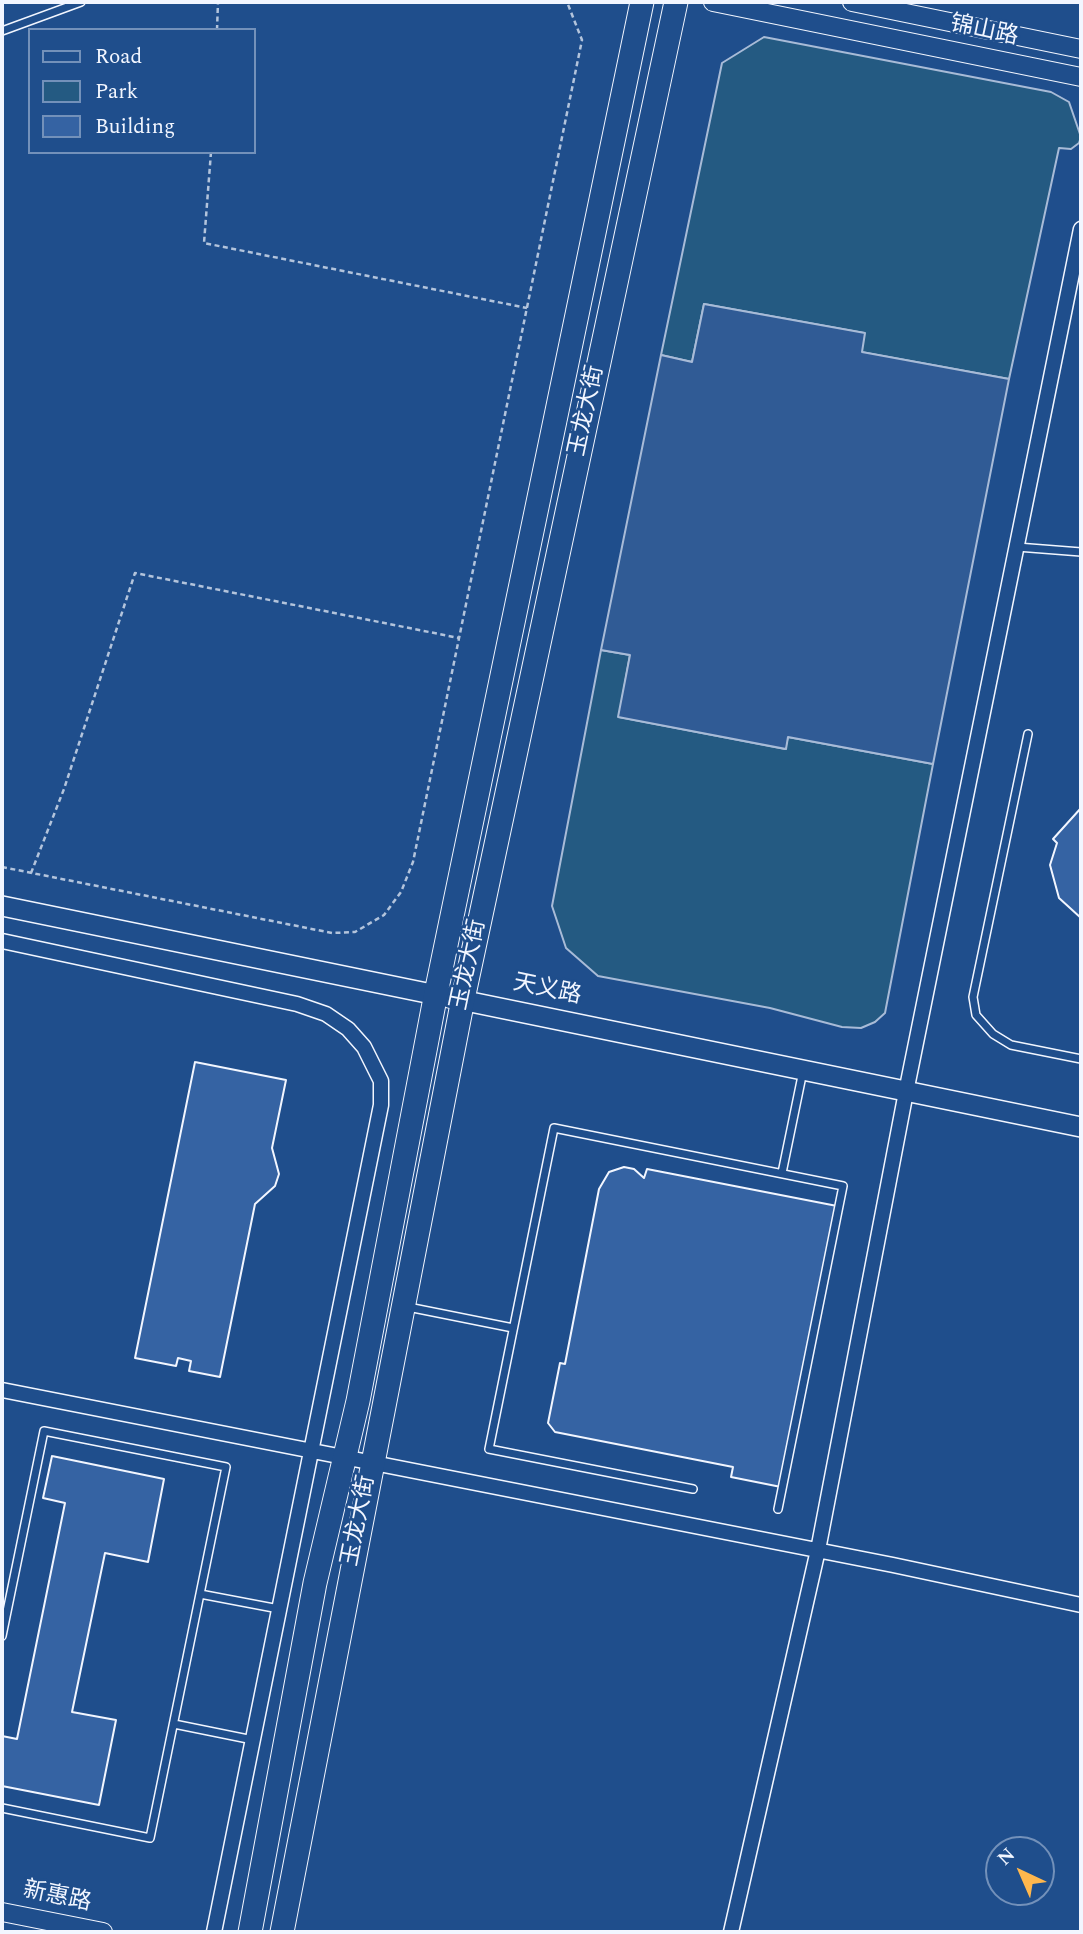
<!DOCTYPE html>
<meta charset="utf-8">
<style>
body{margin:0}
#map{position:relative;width:1083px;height:1934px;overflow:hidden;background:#1f4e8c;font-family:Spectral,serif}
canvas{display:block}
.frame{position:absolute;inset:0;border:4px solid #f2f6ff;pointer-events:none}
.legend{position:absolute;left:28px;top:28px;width:228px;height:126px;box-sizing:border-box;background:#1f4e8c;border:2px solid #7391ba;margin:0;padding:9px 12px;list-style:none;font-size:21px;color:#f2f6ff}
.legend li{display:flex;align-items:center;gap:14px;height:35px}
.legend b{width:35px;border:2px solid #7391ba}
.north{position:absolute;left:985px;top:1836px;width:70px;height:70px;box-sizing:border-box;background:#1f4e8c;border:2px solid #7391ba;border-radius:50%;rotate:316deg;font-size:19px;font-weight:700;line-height:28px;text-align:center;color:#f2f6ff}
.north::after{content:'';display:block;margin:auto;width:24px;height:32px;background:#ffb74d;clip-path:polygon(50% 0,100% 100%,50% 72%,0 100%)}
</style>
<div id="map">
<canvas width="1083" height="1934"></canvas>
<div class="frame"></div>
<ul class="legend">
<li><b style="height:9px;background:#1f4e8c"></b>Road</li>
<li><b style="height:19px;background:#245a82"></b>Park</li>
<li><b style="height:19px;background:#3563a3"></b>Building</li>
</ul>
<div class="north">N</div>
</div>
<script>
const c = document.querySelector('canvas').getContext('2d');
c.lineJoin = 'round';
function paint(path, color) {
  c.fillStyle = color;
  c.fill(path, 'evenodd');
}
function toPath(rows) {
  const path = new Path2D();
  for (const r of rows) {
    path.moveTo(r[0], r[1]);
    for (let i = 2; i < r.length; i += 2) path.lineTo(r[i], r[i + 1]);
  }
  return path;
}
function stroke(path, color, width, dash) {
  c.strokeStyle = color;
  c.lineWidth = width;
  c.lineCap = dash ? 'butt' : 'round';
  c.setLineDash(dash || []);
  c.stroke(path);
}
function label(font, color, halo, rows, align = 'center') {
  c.font = font + ' Spectral,"Noto Sans SC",serif';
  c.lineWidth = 5;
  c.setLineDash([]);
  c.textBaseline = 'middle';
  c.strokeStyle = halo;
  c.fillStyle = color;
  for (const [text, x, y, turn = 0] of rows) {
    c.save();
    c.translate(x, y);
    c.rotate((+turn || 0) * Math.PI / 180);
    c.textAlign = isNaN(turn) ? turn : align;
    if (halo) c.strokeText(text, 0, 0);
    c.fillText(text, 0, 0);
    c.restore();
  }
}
const green = toPath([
 [764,37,1051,92,1069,102,1081,137,1079,143,1071,149,1059,148,1009,379,861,352,864,333,704,304,692,362,661,355,722,63,764,37],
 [601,650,630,655,619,717,785,749,788,737,933,764,885,1013,875,1022,861,1028,842,1027,770,1008,598,976,566,948,552,906,601,650]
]);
const parking = toPath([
 [704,304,865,333,862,352,1009,379,933,764,788,737,786,749,618,717,630,655,601,650,661,355,692,362,704,304]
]);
const building = toPath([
 [1081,808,1081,918,1059,898,1050,865,1057,843,1053,839,1081,808],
 [195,1062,286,1080,272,1148,279,1174,275,1186,255,1204,220,1377,189,1371,191,1361,178,1358,176,1366,135,1358,195,1062],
 [624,1167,634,1169,644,1178,647,1169,837,1206,781,1487,731,1477,733,1467,555,1432,548,1423,560,1363,565,1364,599,1189,609,1172,624,1167],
 [52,1456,164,1479,148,1562,105,1553,72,1712,116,1720,99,1805,2,1786,2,1736,17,1739,65,1503,43,1498,52,1456]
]);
const path = toPath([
 [217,30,218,2],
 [211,152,204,243,527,308],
 [2,867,332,933,355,932,384,915,401,892,413,862,582,40,567,2],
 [31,873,64,789,135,573,459,638]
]);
const service = toPath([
 [2,31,81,2],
 [1017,547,1081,552],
 [1028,734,973,997,976,1015,993,1034,1011,1045,1081,1059],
 [782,1173,803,1071],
 [408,1307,513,1328],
 [693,1489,489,1449,554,1128,843,1186,778,1509],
 [200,1594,279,1609],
 [2,1636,44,1431,226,1467,150,1838,2,1808],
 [174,1724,253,1740]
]);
const minor = toPath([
 [2,941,297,1004,326,1014,348,1029,364,1047,381,1081,381,1105,214,1932],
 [2,1390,893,1565,1081,1605],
 [731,1932,818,1550,906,1092,1081,229]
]);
const tertiary = toPath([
 [713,2,1081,77],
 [852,2,1081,49],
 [2,1912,103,1932]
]);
const secondary = toPath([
 [2,906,1081,1127]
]);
const primary = toPath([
 [250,1932,315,1583,358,1401,436,993,642,2],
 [282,1932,463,999,676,2]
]);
const streetNames = [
 ["锦山路",984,32,12],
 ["玉龙大街",588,411,-78],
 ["玉龙大街",470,965,-78],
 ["天义路",547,991,12],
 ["玉龙大街",360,1521,-79],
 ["新惠路",57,1898,12]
];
paint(green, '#245a82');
stroke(green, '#a8bbd7', 2);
paint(parking, '#305b95');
stroke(parking, '#a8bbd7', 2);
paint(building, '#3563a3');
stroke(building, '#f2f6ff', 2);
stroke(service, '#f2f6ff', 10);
stroke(minor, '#f2f6ff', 17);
stroke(tertiary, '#f2f6ff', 20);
stroke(secondary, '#f2f6ff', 22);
stroke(primary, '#f2f6ff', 25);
stroke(path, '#b3c4dc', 2.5, [5, 3.5]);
stroke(service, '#1f4e8c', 7);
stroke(minor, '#1f4e8c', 14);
stroke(tertiary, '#1f4e8c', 18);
stroke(secondary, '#1f4e8c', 19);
stroke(primary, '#1f4e8c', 23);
label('23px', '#f2f6ff', '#1f4e8c', streetNames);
</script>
